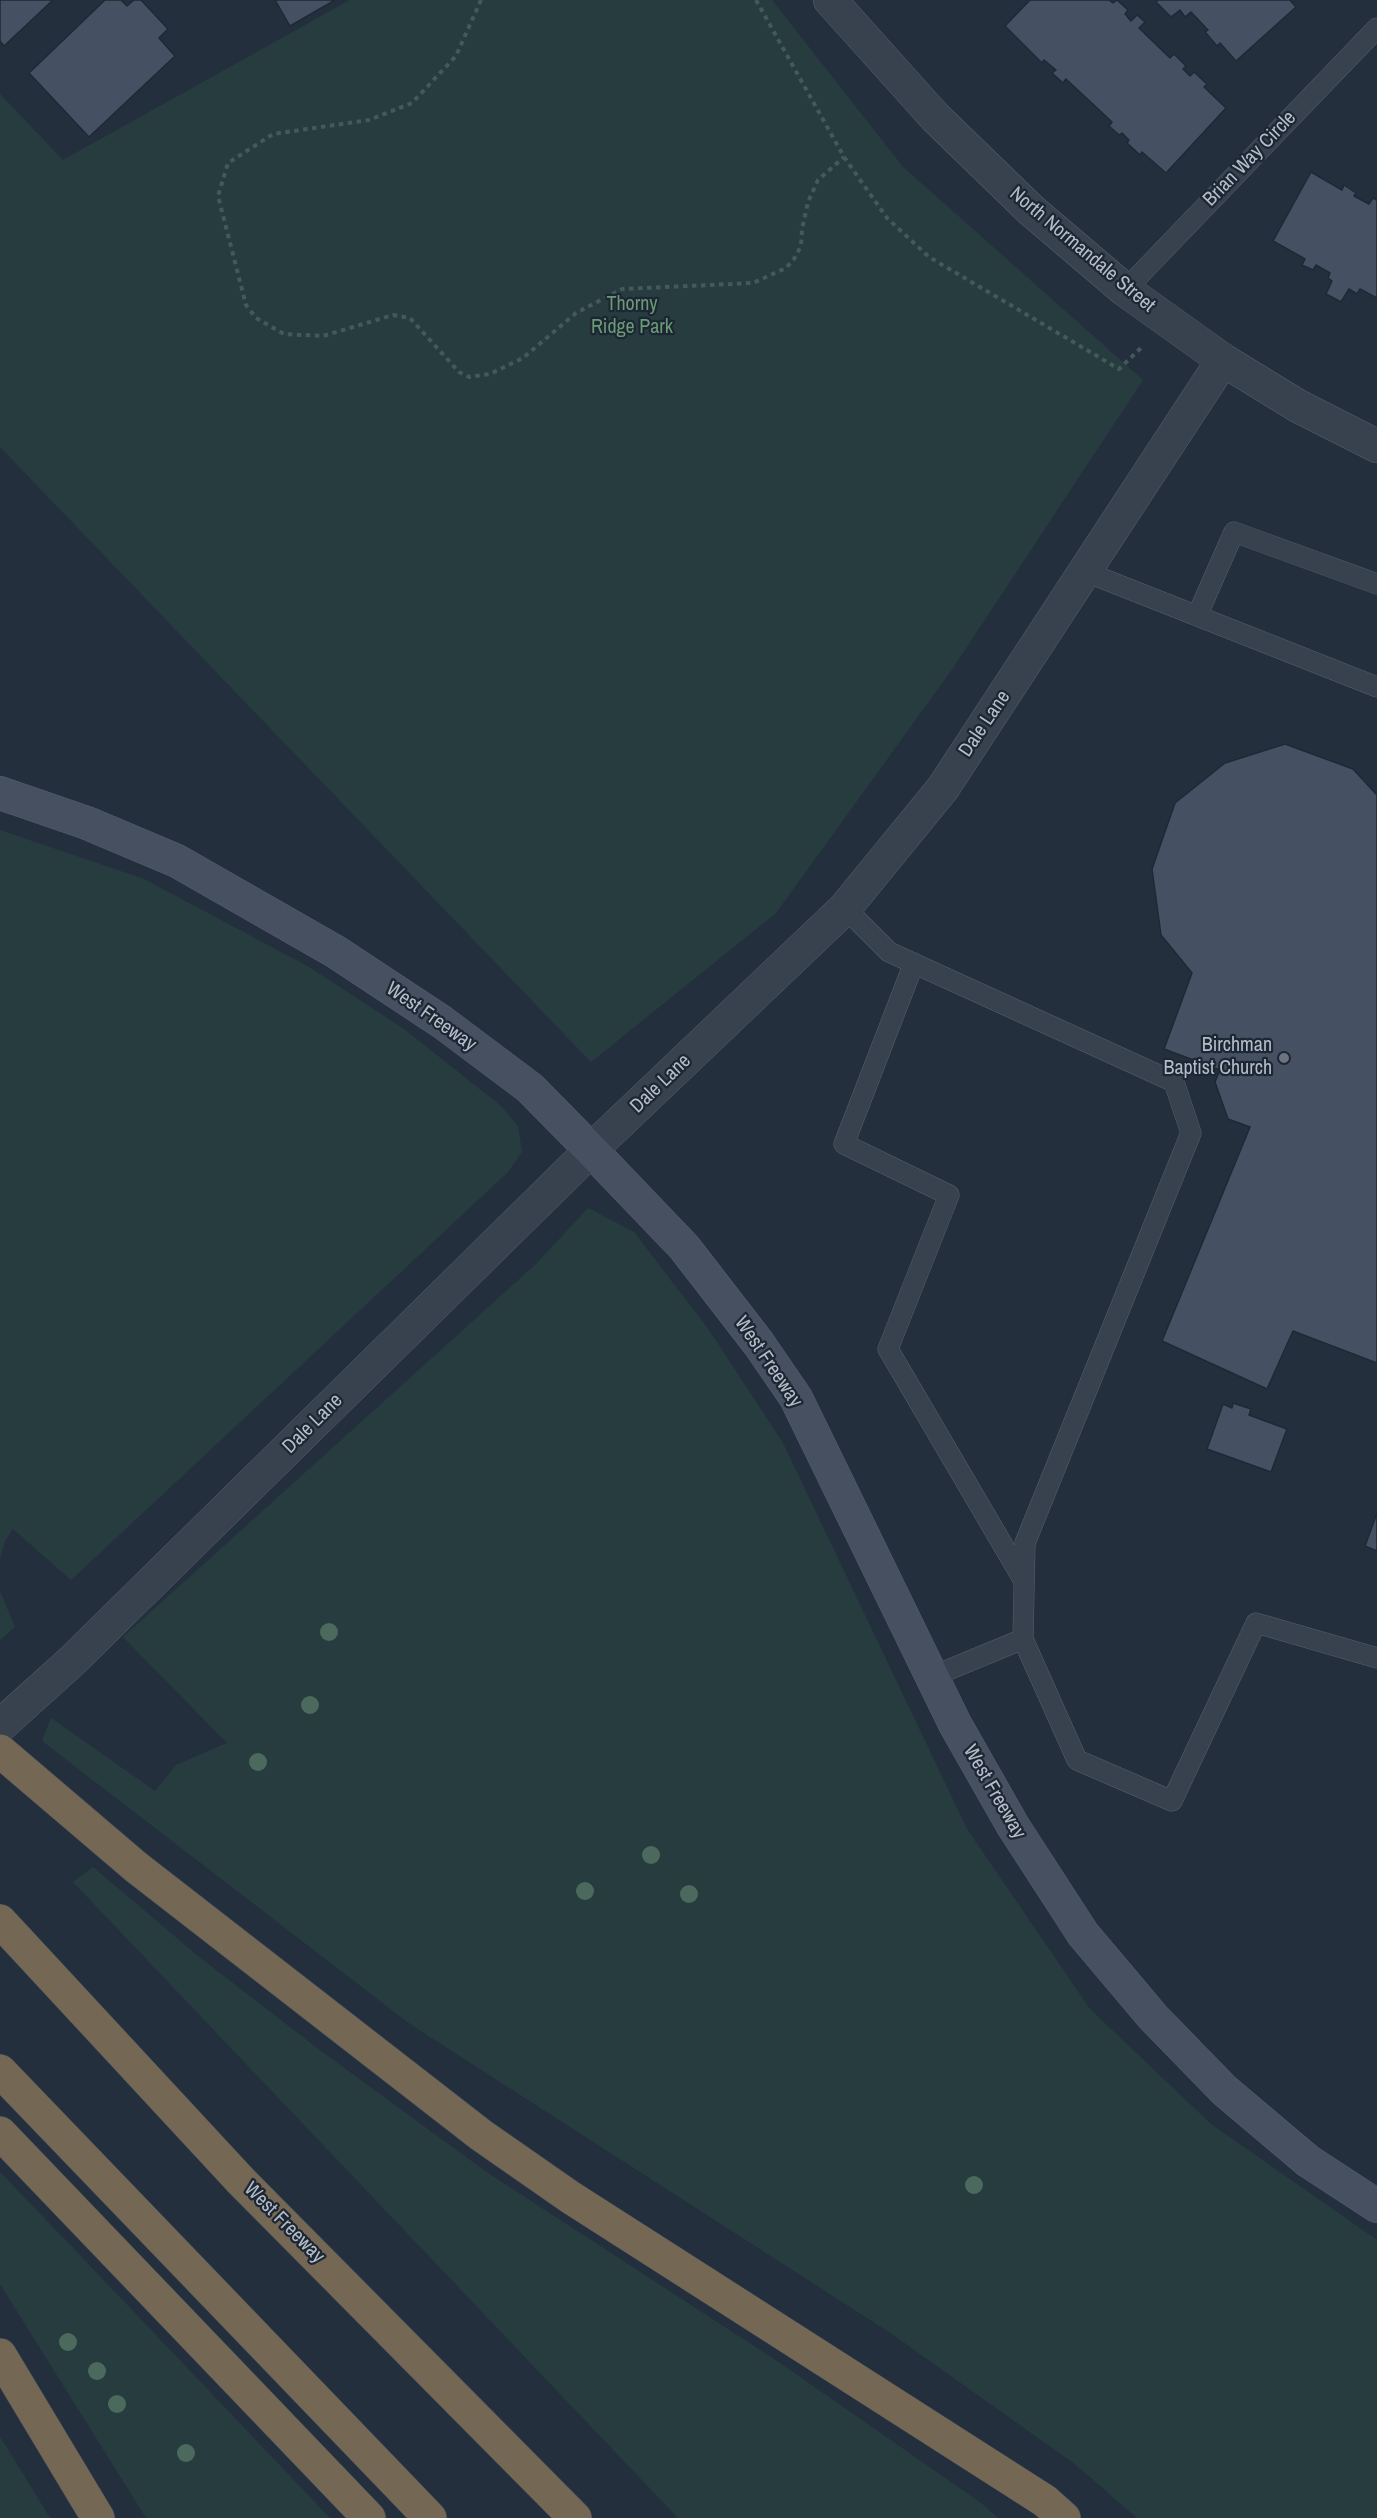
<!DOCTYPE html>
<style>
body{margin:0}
canvas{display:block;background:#242f3e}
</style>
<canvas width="1377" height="2518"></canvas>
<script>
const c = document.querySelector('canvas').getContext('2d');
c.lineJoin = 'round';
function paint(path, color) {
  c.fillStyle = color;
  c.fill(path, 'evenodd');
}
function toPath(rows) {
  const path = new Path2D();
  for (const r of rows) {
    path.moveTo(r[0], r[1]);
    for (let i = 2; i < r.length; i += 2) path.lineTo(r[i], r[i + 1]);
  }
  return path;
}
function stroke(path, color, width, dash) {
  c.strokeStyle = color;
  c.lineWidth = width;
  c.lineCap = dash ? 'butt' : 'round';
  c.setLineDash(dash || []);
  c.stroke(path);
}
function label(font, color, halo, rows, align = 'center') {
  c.font = font + ' "Archivo Narrow",sans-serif';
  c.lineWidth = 4.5;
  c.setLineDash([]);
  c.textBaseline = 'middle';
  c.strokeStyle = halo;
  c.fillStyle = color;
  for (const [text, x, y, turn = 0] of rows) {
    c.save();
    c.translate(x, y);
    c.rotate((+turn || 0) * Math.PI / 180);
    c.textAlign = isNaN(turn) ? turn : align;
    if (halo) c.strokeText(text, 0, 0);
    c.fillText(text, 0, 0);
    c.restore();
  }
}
const green = toPath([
 [350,0,772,0,903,167,1143,380,953,668,776,913,591,1062,0,447,0,94,63,160],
 [0,830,144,879,309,967,404,1029,501,1106,518,1126,522,1152,508,1172,71,1580,13,1529,5,1541,0,1559],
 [588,1208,634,1232,709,1330,783,1443,967,1829,1090,2009,1211,2124,1377,2240,1377,2518,1137,2518,1076,2465,892,2334,410,2024,42,1741,51,1718,155,1791,176,1765,227,1743,123,1637,536,1264],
 [0,1591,15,1627,0,1640],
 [93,1867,198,1956,317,2048,485,2171,780,2363,981,2503,998,2518,678,2518,73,1882],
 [0,2172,95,2271,330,2518,146,2518,0,2284],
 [0,2437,9,2451,50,2518,0,2518]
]);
const building = toPath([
 [0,0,53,0,4,46,0,41,0,0],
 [105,0,121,0,127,6,134,0,141,0,168,29,159,38,175,56,89,137,29,73,105,0],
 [275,0,335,0,290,26,275,0],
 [1030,0,1109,0,1113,3,1117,0,1128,10,1125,14,1131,21,1137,15,1145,22,1139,28,1170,58,1174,54,1186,66,1183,69,1190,76,1194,72,1207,84,1204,87,1226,108,1166,173,1142,152,1140,155,1127,143,1129,140,1122,133,1119,135,1109,126,1112,122,1066,79,1063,83,1052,73,1056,70,1044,60,1042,63,1005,26,1030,0],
 [1158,0,1290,0,1296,7,1236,61,1220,43,1217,46,1205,32,1208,30,1191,12,1185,17,1180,10,1171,17,1156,2,1158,0],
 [1311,172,1342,190,1344,185,1356,193,1354,196,1369,204,1373,198,1377,200,1377,298,1360,289,1357,294,1349,289,1341,302,1326,294,1332,281,1328,278,1330,273,1316,265,1313,270,1302,265,1305,259,1273,241,1311,172],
 [1285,744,1353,769,1377,795,1377,1363,1293,1331,1267,1389,1162,1341,1250,1127,1228,1119,1215,1082,1220,1070,1164,1049,1192,973,1161,935,1152,869,1175,803,1225,763,1285,744],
 [1233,1403,1251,1409,1249,1415,1287,1429,1271,1472,1207,1449,1223,1404,1232,1408,1233,1403],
 [1377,1513,1377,1551,1365,1546,1377,1513]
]);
const path = toPath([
 [481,0,456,56,412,103,369,120,273,134,228,163,218,196,246,305,256,318,284,334,323,336,393,315,410,318,459,372,469,377,490,374,523,358,576,313,622,289,753,283,786,268,794,259,801,246,802,229,808,202,818,180,844,157],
 [756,0,844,157,887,218,929,257,1119,369,1142,347]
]);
const service = toPath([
 [1125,290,1377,28],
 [1086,572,1377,687],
 [1197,616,1234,532,1377,584],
 [845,908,889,952,1174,1082,1191,1133,1025,1543,1023,1639],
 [914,963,844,1144,949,1195,888,1349,1024,1581],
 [931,1677,1023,1639,1077,1760,1172,1801,1256,1623,1377,1658]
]);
const tertiary = toPath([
 [830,0,935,117,1031,210,1125,290,1223,360,1298,406,1377,446],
 [0,1726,72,1661,591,1150,845,908,943,788,1223,360]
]);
const secondary = toPath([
 [0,793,87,823,177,861,336,952,442,1022,530,1088,591,1150,684,1247,759,1344,796,1398,955,1724,1013,1826,1083,1934,1153,2017,1224,2090,1308,2161,1377,2206]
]);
const motorway = toPath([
 [0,1751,136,1867,481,2135,570,2197,1045,2501,1064,2518],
 [0,1921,241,2181,575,2518],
 [0,2071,430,2518],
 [0,2133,369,2518],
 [0,2355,98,2518]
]);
const trees = [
 [329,1632],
 [310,1705],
 [258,1762],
 [651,1855],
 [585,1891],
 [689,1894],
 [974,2185],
 [68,2342],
 [97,2371],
 [117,2404],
 [186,2453]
];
const markers = [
 [1284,1058,6,"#6b7280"]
];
const streetNames = [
 ["Brian Way Circle",1250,159,-46],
 ["North Normandale Street",1082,250,40],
 ["Dale Lane",985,724,-56],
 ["West Freeway",431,1017,35],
 ["Dale Lane",661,1084,-44],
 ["West Freeway",768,1362,56],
 ["Dale Lane",313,1424,-45],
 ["West Freeway",994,1792,60],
 ["West Freeway",284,2223,45]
];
const parkNames = [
 ["Thorny",632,305],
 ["Ridge Park",632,328]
];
const poiNames = [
 ["Birchman",1272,1046],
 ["Baptist Church",1272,1069]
];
paint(green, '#263c3f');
paint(building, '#455162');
stroke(building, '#1f2835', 1.5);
stroke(service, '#565f6c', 21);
stroke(tertiary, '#565f6c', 34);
stroke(secondary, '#565f6c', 34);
stroke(motorway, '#434c59', 34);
stroke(path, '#44595c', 4, [4.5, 4.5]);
stroke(service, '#38414e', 20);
stroke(tertiary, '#38414e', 33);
stroke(secondary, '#465061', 33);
stroke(motorway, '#746855', 33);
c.fillStyle = '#4b6a5d';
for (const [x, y] of trees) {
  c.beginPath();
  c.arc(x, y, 9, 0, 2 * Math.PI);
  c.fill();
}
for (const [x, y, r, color] of markers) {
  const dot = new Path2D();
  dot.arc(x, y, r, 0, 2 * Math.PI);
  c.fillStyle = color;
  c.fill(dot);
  stroke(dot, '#1d2633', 2);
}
label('20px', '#b4bcc9', '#1d2633', streetNames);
label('20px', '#6b9a76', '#1d2633', parkNames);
label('20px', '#b4bcc9', '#1d2633', poiNames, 'right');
</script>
